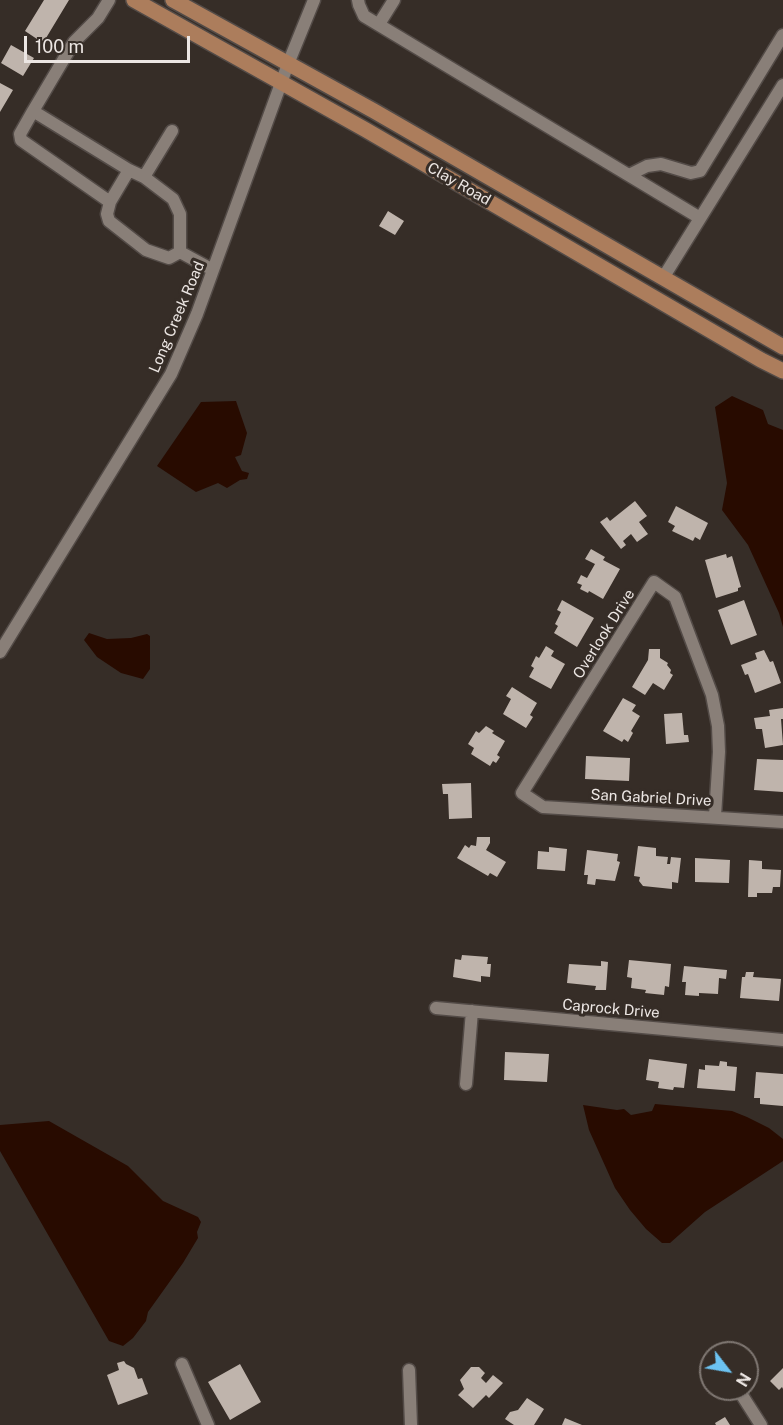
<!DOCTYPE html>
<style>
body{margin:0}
#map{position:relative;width:783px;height:1425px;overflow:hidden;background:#362d27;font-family:"Public Sans",sans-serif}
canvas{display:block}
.north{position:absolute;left:699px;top:1341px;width:60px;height:60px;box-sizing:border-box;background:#362d27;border:2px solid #7f7772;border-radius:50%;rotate:121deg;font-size:16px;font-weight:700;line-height:24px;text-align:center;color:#ece6e3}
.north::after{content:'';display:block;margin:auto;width:21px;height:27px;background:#6cc3f2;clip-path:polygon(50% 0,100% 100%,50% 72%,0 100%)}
.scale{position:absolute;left:24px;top:36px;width:166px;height:27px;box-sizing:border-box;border:3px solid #ece6e3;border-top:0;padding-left:8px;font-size:18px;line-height:21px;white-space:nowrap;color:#ece6e3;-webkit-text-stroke:4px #362d27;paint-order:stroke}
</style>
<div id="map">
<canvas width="783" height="1425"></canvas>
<div class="north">N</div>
<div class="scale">100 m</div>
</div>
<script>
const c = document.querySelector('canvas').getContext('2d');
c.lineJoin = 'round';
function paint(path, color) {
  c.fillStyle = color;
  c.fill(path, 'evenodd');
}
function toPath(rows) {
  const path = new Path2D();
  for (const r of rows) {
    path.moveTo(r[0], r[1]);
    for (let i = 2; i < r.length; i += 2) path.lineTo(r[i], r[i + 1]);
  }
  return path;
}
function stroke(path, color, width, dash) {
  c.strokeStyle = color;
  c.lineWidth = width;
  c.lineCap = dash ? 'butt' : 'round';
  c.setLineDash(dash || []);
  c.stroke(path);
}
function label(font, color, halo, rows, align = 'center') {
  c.font = font + ' "Public Sans",sans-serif';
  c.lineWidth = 6;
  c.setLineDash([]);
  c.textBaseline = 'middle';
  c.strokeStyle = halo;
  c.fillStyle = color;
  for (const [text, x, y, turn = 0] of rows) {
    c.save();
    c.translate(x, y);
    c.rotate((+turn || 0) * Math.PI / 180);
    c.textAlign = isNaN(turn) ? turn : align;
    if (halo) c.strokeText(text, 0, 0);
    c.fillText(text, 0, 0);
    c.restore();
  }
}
const water = toPath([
 [732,396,763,410,768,424,783,430,783,627,779,613,748,545,722,510,727,483,715,407],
 [236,401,247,433,241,455,235,457,242,471,249,473,247,479,240,480,227,488,218,483,196,492,157,466,201,402],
 [89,633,107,639,131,638,147,634,150,636,150,669,143,679,121,673,97,657,84,640],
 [655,1104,732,1111,747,1117,769,1128,783,1139,783,1161,705,1212,670,1243,662,1243,646,1229,630,1210,615,1188,589,1130,583,1105,617,1110,624,1109,631,1115,652,1111],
 [49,1121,128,1166,163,1201,198,1217,201,1222,197,1232,198,1238,183,1263,148,1312,146,1321,133,1338,123,1346,109,1341,0,1151,0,1125]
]);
const building = toPath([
 [44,0,69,0,43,43,25,31],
 [11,45,34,58,23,76,1,63],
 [0,83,13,90,0,112],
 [388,211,404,221,395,235,379,226],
 [635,501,647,516,639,522,648,534,637,542,631,534,623,541,626,545,621,549,600,522,607,517,610,521],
 [676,506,708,523,700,540,695,537,693,541,672,531,675,526,668,522],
 [591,549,605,557,603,560,620,569,603,599,589,591,588,593,580,589,582,585,577,583,581,575,587,578,595,564,585,559],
 [726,554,727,558,732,556,741,587,738,588,738,591,716,598,705,560],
 [562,600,594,618,577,647,554,633,558,626,555,624,561,612,557,610],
 [744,600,757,635,731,645,718,610],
 [546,646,554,651,551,656,565,664,551,689,529,677,534,668,531,666,536,656,539,658],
 [649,649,660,649,660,658,668,663,667,665,671,670,670,673,673,675,664,690,653,683,645,695,632,687,648,660],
 [764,650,770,662,773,661,781,683,755,693,748,674,745,675,741,665,757,659,755,653],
 [512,687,537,703,530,715,533,717,526,728,503,714,511,699,506,696],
 [623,698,636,705,632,711,640,716,631,731,633,733,628,742,624,739,622,742,603,731],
 [783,708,783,719,781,719,783,745,765,748,762,729,756,729,754,718,770,716,769,710],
 [682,713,684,735,688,735,689,742,666,744,664,714],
 [486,726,494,731,492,733,505,741,497,755,500,757,496,763,493,761,490,766,471,754,474,748,468,744,476,731,479,733],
 [586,756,630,758,629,781,585,779],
 [757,759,783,760,783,792,754,790],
 [471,783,472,818,449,819,448,794,443,794,442,784],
 [477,837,490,837,490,843,486,850,506,862,497,877,490,873,488,876,457,858,465,845,469,848,471,845,476,846],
 [638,846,656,848,656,856,668,857,667,864,670,864,671,857,681,858,678,883,672,882,672,889,643,886,639,881,640,877,634,876],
 [549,847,567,849,565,871,537,869,538,851,549,852],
 [587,850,618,854,617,861,620,862,615,881,596,879,595,885,587,884,588,875,584,875],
 [695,858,730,860,729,883,695,882],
 [749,860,762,861,762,869,781,870,780,887,773,887,772,893,757,893,757,897,748,897],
 [462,955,488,957,487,964,491,964,490,977,481,976,481,982,453,977,455,959,461,960],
 [629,960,671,964,669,987,665,986,664,995,645,993,646,990,631,988,632,978,627,977],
 [601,961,608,962,606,990,595,990,596,986,567,983,569,964,601,966],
 [684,966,727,970,726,979,719,978,718,994,699,993,699,996,685,995,686,982,682,982],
 [746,972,754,972,753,977,781,979,779,1001,740,998,742,977,745,977],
 [505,1052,549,1054,547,1082,504,1080],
 [649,1059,687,1064,684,1088,674,1087,673,1090,658,1088,659,1082,646,1080],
 [720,1061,727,1062,727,1066,737,1067,735,1091,697,1088,699,1069,705,1070,705,1065,719,1066],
 [756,1072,783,1074,783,1106,760,1104,760,1098,754,1098],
 [124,1361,126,1364,134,1368,138,1379,142,1378,148,1394,118,1405,107,1375,119,1370,117,1363],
 [240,1364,261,1402,230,1420,208,1382],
 [471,1367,479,1367,485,1373,481,1378,486,1383,493,1375,503,1383,489,1398,486,1395,473,1408,458,1395,464,1389,460,1380],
 [783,1368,783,1389,782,1387,779,1390,770,1381],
 [527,1398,544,1409,534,1425,514,1425,505,1419,510,1412,518,1410],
 [725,1417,730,1425,716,1425,715,1423],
 [565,1418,582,1425,562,1425]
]);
const minor = toPath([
 [358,0,359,5,364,16,700,218],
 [379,24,394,0],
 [33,111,74,42,98,18,109,0],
 [129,170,110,202,107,214,109,221,146,250,169,258,180,252],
 [629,175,647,166,661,164,691,173,700,171,783,35],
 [144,177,172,131],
 [110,202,21,140,20,134,33,111,129,170,144,177,173,199,180,214,180,252],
 [180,252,213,270],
 [663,278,783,85],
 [0,652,171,374,197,314,288,64,314,0],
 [715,816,719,752,718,726,712,695,675,597,654,582,522,793,543,807,783,822],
 [436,1008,783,1040],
 [466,1084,472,1011],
 [182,1364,208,1425],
 [409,1370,411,1425],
 [738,1389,761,1425]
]);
const major = toPath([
 [134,0,366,130,761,360,783,371],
 [173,0,374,111,783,347]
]);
const streetNames = [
 ["Clay Road",459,184,30],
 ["Long Creek Road",177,317,-67],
 ["Overlook Drive",604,634,-58],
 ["San Gabriel Drive",651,798,3],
 ["Caprock Drive",611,1009,5]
];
paint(water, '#280b00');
paint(building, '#bfb4ac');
stroke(minor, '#534b47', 15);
stroke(major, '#534b47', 18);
stroke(minor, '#897f78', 12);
stroke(major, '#ac7d5c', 15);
label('15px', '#ece6e3', '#362d27', streetNames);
</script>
